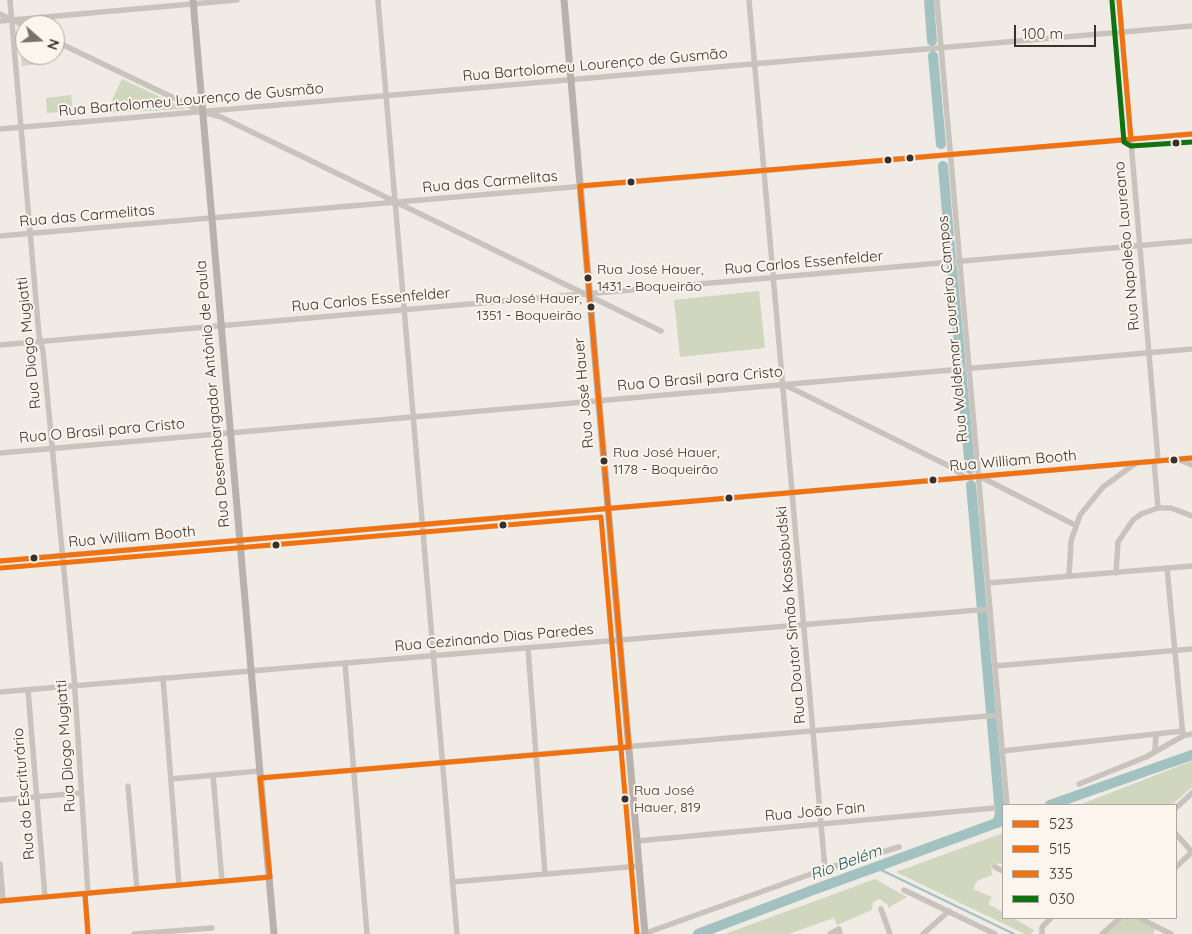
<!DOCTYPE html>
<meta charset="utf-8">
<style>
body{margin:0}
#map{position:relative;width:1192px;height:934px;overflow:hidden;background:#f0ebe5;font-family:Quicksand,sans-serif}
canvas{display:block}
.legend{position:absolute;left:1002px;top:804px;width:175px;height:115px;box-sizing:border-box;background:#fbf5ee;border:1px solid #aea6a0;margin:0;padding:6px 9px;list-style:none;font-size:15px;color:#3b302b}
.legend li{display:flex;align-items:center;gap:10px;height:25px}
.legend b{width:25px;border:1px solid #aea6a0}
.north{position:absolute;left:15px;top:15px;width:50px;height:50px;box-sizing:border-box;background:#fbf5ee;border:1px solid #aea6a0;border-radius:50%;rotate:109deg;font-size:14px;font-weight:700;line-height:20px;text-align:center;color:#3b302b}
.north::after{content:'';display:block;margin:auto;width:18px;height:22px;background:#7a716c;clip-path:polygon(50% 0,100% 100%,50% 72%,0 100%)}
.scale{position:absolute;left:1014px;top:25px;width:82px;height:22px;box-sizing:border-box;border:2px solid #3b302b;border-top:0;padding-left:6px;font-size:15px;line-height:18px;white-space:nowrap;color:#3b302b;-webkit-text-stroke:4px #fbf5ee;paint-order:stroke}
</style>
<div id="map">
<canvas width="1192" height="934"></canvas>
<ul class="legend">
<li><b style="height:6px;background:#f17210"></b>523</li>
<li><b style="height:6px;background:#f17210"></b>515</li>
<li><b style="height:6px;background:#f17210"></b>335</li>
<li><b style="height:6px;background:#107210"></b>030</li>
</ul>
<div class="north">N</div>
<div class="scale">100 m</div>
</div>
<script>
const c = document.querySelector('canvas').getContext('2d');
c.lineJoin = 'round';
function paint(path, color) {
  c.fillStyle = color;
  c.fill(path, 'evenodd');
}
function toPath(rows) {
  const path = new Path2D();
  for (const r of rows) {
    path.moveTo(r[0], r[1]);
    for (let i = 2; i < r.length; i += 2) path.lineTo(r[i], r[i + 1]);
  }
  return path;
}
function stroke(path, color, width, dash) {
  c.strokeStyle = color;
  c.lineWidth = width;
  c.lineCap = dash ? 'butt' : 'round';
  c.setLineDash(dash || []);
  c.stroke(path);
}
function label(font, color, halo, rows, align = 'center') {
  c.font = font + ' Quicksand,sans-serif';
  c.lineWidth = 4;
  c.setLineDash([]);
  c.textBaseline = 'middle';
  c.strokeStyle = halo;
  c.fillStyle = color;
  for (const [text, x, y, turn = 0] of rows) {
    c.save();
    c.translate(x, y);
    c.rotate((+turn || 0) * Math.PI / 180);
    c.textAlign = isNaN(turn) ? turn : align;
    if (halo) c.strokeText(text, 0, 0);
    c.fillText(text, 0, 0);
    c.restore();
  }
}
const green = toPath([
 [19,31,25,34,25,55,36,55,37,64,22,66],
 [122,79,186,109,106,113],
 [71,95,73,111,47,113,46,98],
 [759,291,765,348,680,357,674,300],
 [1192,761,1192,787,1172,805,1079,805],
 [1003,833,1003,865,998,863,991,867,992,875,977,881,973,889,992,897,988,904,1003,912,1003,918,1013,918,1034,930,1031,934,1025,934,896,872],
 [875,879,907,897,888,908,888,905,880,899,873,902,872,910,837,925,834,918,788,934,725,934],
 [1122,918,1134,918,1155,929,1153,934,1104,934]
]);
const stream = toPath([
 [875,867,1014,934]
]);
const river = toPath([
 [929,0,932,41],
 [933,56,941,144],
 [943,166,951,259],
 [952,267,970,469],
 [971,485,1000,814,997,823],
 [1050,805,1192,755],
 [698,934,813,890,1002,821]
]);
const minor = toPath([
 [10,0,39,335,43,351,74,676,88,893],
 [378,0,457,934],
 [749,0,825,869],
 [937,0,1007,805],
 [1119,0,1158,460],
 [0,14,25,26],
 [0,21,237,0],
 [55,41,203,112,221,117,661,331],
 [0,129,1192,26],
 [0,236,1192,134],
 [0,345,1192,241],
 [785,385,949,466,965,477],
 [0,453,1192,349],
 [1180,460,1192,465],
 [1154,461,1158,508],
 [979,476,1075,525],
 [0,561,1192,458],
 [1167,568,1183,736],
 [1116,573,1118,542,1133,520,1141,514,1158,508,1171,508,1192,516],
 [1069,576,1071,541,1080,515,1103,487,1136,463],
 [988,583,1192,566],
 [528,648,545,874],
 [345,663,367,934],
 [995,666,1192,649],
 [163,678,179,885],
 [28,690,45,897],
 [0,692,990,609],
 [1155,750,1156,734],
 [1002,751,1183,731],
 [213,775,222,881],
 [260,778,999,715],
 [171,779,259,771],
 [1079,784,1146,757,1183,736,1192,734],
 [128,786,137,889],
 [0,800,81,793],
 [1176,808,1192,793],
 [1176,834,1192,852],
 [637,841,994,808],
 [0,864,3,900],
 [995,867,1003,871],
 [1176,867,1192,852],
 [452,882,640,866],
 [904,890,995,934],
 [85,894,88,934],
 [0,901,270,877],
 [881,909,890,934],
 [1139,918,1171,934],
 [134,934,212,928],
 [643,934,825,869,899,847],
 [830,934,839,929,840,934],
 [923,934,949,911],
 [1042,934,1042,927,1051,918],
 [1102,934,1120,918]
]);
const major = toPath([
 [193,0,274,934],
 [564,0,645,934]
]);
const bus1 = toPath([
 [1119,0,1131,139],
 [85,894,88,934],
 [0,901,270,877,260,778,629,747,580,186,1192,134]
]);
const bus2 = toPath([
 [0,561,1192,458]
]);
const bus3 = toPath([
 [1,568,601,517,637,934]
]);
const bus4 = toPath([
 [1112,1,1124,142,1131,146,1192,142]
]);
const markers = [
 [1176,143,4.5,"#3b302b"],
 [910,158,4.5,"#3b302b"],
 [888,160,4.5,"#3b302b"],
 [631,182,4.5,"#3b302b"],
 [588,278,4.5,"#3b302b"],
 [591,307,4.5,"#3b302b"],
 [1174,460,4.5,"#3b302b"],
 [604,461,4.5,"#3b302b"],
 [933,480,4.5,"#3b302b"],
 [729,498,4.5,"#3b302b"],
 [503,525,4.5,"#3b302b"],
 [276,545,4.5,"#3b302b"],
 [34,558,4.5,"#3b302b"],
 [625,799,4.5,"#3b302b"]
];
const busNames = [
 ["Rua José Hauer,",597,270],
 ["1431 - Boqueirão",597,287],
 ["Rua José Hauer,",582,299,"right"],
 ["1351 - Boqueirão",582,316,"right"],
 ["Rua José Hauer,",613,453],
 ["1178 - Boqueirão",613,470],
 ["Rua José",634,791],
 ["Hauer, 819",634,808]
];
const streetNames = [
 ["Rua Bartolomeu Lourenço de Gusmão",595,65,-5],
 ["Rua Bartolomeu Lourenço de Gusmão",191,100,-5],
 ["Rua das Carmelitas",490,182,-5],
 ["Rua das Carmelitas",87,216,-5],
 ["Rua Napoleão Laureano",1127,246,-95],
 ["Rua Carlos Essenfelder",804,263,-5],
 ["Rua Carlos Essenfelder",371,300,-5],
 ["Rua Waldemar Loureiro Campos",953,329,-95],
 ["Rua Diogo Mugiatti",29,343,-96],
 ["Rua O Brasil para Cristo",700,379,-5],
 ["Rua José Hauer",584,393,-95],
 ["Rua Desembargador Antônio de Paula",213,394,-95],
 ["Rua O Brasil para Cristo",102,431,-5],
 ["Rua William Booth",1013,461,-5],
 ["Rua William Booth",132,537,-5],
 ["Rua Doutor Simão Kossobudski",791,615,-95],
 ["Rua Cezinando Dias Paredes",494,638,-5],
 ["Rua Diogo Mugiatti",66,746,-94],
 ["Rua do Escriturário",24,794,-95],
 ["Rua João Fain",815,812,-5]
];
const waterNames = [
 ["Rio Belém",846,863,-20]
];
paint(green, '#d1d6bf');
stroke(stream, '#a1c2c1', 2);
stroke(river, '#a1c2c1', 10);
stroke(minor, '#c9c3be', 5.5);
stroke(major, '#b8b1ad', 7);
stroke(bus1, '#f17210', 5);
stroke(bus2, '#f17210', 5);
stroke(bus3, '#f17210', 5);
stroke(bus4, '#107210', 5);
for (const [x, y, r, color] of markers) {
  const dot = new Path2D();
  dot.arc(x, y, r, 0, 2 * Math.PI);
  c.fillStyle = color;
  c.fill(dot);
  stroke(dot, '#fbf5ee', 2);
}
label('14px', '#3b302b', '#fbf5ee', busNames, 'left');
label('15px', '#3b302b', '#fbf5ee', streetNames);
label('italic 16px', '#1f5a5e', '#fbf5ee', waterNames);
</script>
